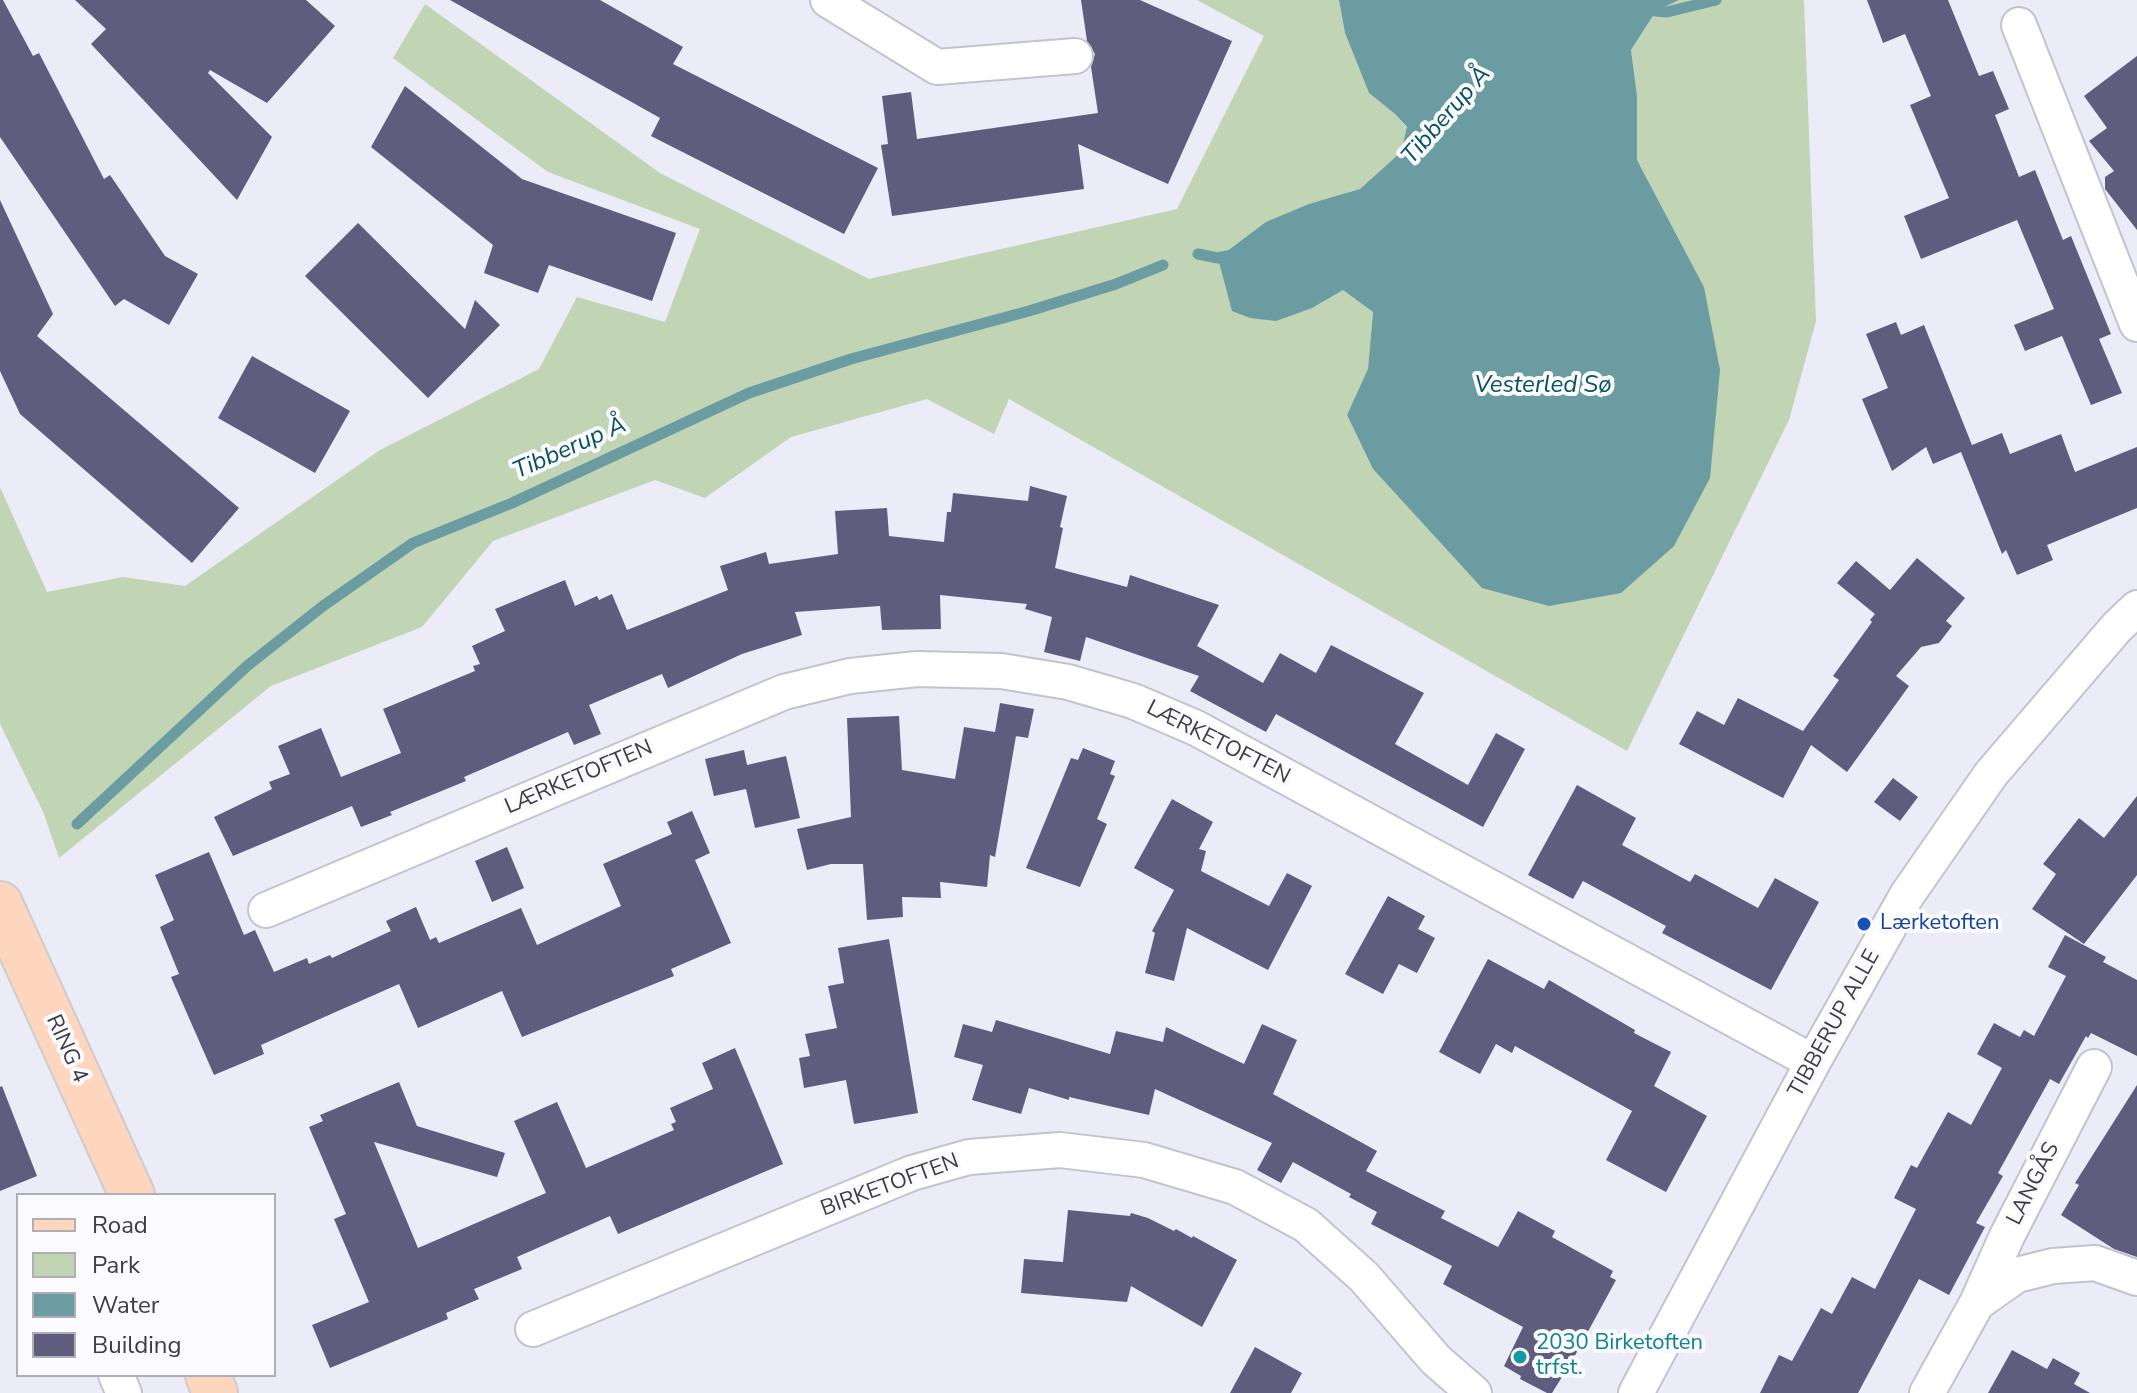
<!DOCTYPE html>
<meta charset="utf-8">
<style>
body{margin:0}
#map{position:relative;width:2137px;height:1393px;overflow:hidden;background:#ececf8;font-family:"Nunito Sans",sans-serif}
canvas{display:block}
.legend{position:absolute;left:16px;top:1193px;width:260px;height:184px;box-sizing:border-box;background:#fafaff;border:2px solid #aeaeb3;margin:0;padding:10px 14px;list-style:none;font-size:24px;color:#3d3c41}
.legend li{display:flex;align-items:center;gap:16px;height:40px}
.legend b{width:40px;border:2px solid #aeaeb3}
</style>
<div id="map">
<canvas width="2137" height="1393"></canvas>
<ul class="legend">
<li><b style="height:10px;background:#fed5bd"></b>Road</li>
<li><b style="height:22px;background:#c1d4b4"></b>Park</li>
<li><b style="height:22px;background:#6a9ca2"></b>Water</li>
<li><b style="height:22px;background:#5f5c7e"></b>Building</li>
</ul>
</div>
<script>
const c = document.querySelector('canvas').getContext('2d');
c.lineJoin = 'round';
function paint(path, color) {
  c.fillStyle = color;
  c.fill(path, 'evenodd');
}
function toPath(rows) {
  const path = new Path2D();
  for (const r of rows) {
    path.moveTo(r[0], r[1]);
    for (let i = 2; i < r.length; i += 2) path.lineTo(r[i], r[i + 1]);
  }
  return path;
}
function stroke(path, color, width, dash) {
  c.strokeStyle = color;
  c.lineWidth = width;
  c.lineCap = dash ? 'butt' : 'round';
  c.setLineDash(dash || []);
  c.stroke(path);
}
function label(font, color, halo, rows, align = 'center') {
  c.font = font + ' "Nunito Sans",sans-serif';
  c.lineWidth = 8;
  c.setLineDash([]);
  c.textBaseline = 'middle';
  c.strokeStyle = halo;
  c.fillStyle = color;
  for (const [text, x, y, turn = 0] of rows) {
    c.save();
    c.translate(x, y);
    c.rotate((+turn || 0) * Math.PI / 180);
    c.textAlign = isNaN(turn) ? turn : align;
    if (halo) c.strokeText(text, 0, 0);
    c.fillText(text, 0, 0);
    c.restore();
  }
}
const green = toPath([
 [1197,0,1339,0,1345,33,1369,93,1395,114,1407,128,1401,152,1360,189,1350,192,1338,293,1343,289,1373,312,1368,370,1347,415,1373,469,1483,588,1704,287,1637,160,1637,96,1631,50,1656,11,1679,0,1804,0,1816,321,1789,420,1627,751,1009,399,994,434,927,399,791,437,705,498,655,480,493,541,422,627,271,686,59,858,44,814,0,724,0,487,47,592,123,577,185,586,380,450,539,369,577,297,665,322,700,229,548,172,393,58,425,4,660,173,869,279,1177,209,1264,36]
]);
const water = toPath([
 [1339,0,1679,0,1656,11,1631,50,1637,96,1637,160,1704,287,1720,370,1710,478,1674,546,1621,593,1549,606,1482,588,1373,469,1347,415,1368,369,1373,312,1343,290,1312,308,1276,321,1250,318,1232,311,1218,258,1266,222,1309,204,1360,189,1401,152,1407,127,1395,114,1369,93,1345,33]
]);
const stream = toPath([
 [1644,10,1667,12,1716,0],
 [1198,254,1218,258,1232,255],
 [77,824,247,666,323,606,413,543,512,503,749,393,851,359,1029,311,1116,284,1163,265]
]);
const building = toPath([
 [0,0,3,0,33,56,39,53,104,179,110,175,165,256,198,274,169,325,124,299,115,306,0,137],
 [75,0,306,0,335,26,267,103,210,70,208,73,272,137,237,200,91,44,106,29],
 [450,0,600,0,683,47,673,64,878,168,844,234,651,136,660,118],
 [1081,0,1140,0,1232,41,1168,184,1078,144,1084,189,892,216,881,145,888,144,882,96,911,92,917,139,1098,113,1091,67,1095,54,1087,41],
 [1867,0,1948,0,1979,76,1993,71,2009,109,1995,115,2019,177,2035,170,2063,240,2071,236,2111,334,2099,339,2122,393,2091,405,2062,336,2025,351,2014,325,2054,309,2017,220,1921,259,1904,216,1949,198,1910,105,1931,96,1905,34,1883,43],
 [2137,56,2137,230,2105,189,2105,177,2114,171,2089,141,2107,128,2084,96],
 [405,86,522,179,676,233,652,301,549,265,538,293,484,273,493,245,371,147],
 [0,200,53,314,37,336,239,508,192,563,20,414,0,371],
 [358,223,465,329,475,300,500,325,428,398,305,276],
 [1896,322,1901,335,1924,325,1972,445,2002,433,2010,454,2061,434,2075,472,2137,447,2137,508,2047,545,2053,560,2017,575,2006,550,2002,554,1961,452,1933,464,1926,447,1892,471,1862,399,1888,388,1866,334],
 [252,356,350,411,315,473,218,418],
 [1030,486,1067,496,1060,527,1063,528,1055,568,1127,587,1130,575,1219,605,1197,646,1263,683,1280,653,1316,673,1331,645,1424,693,1395,744,1468,785,1496,733,1525,749,1483,827,1276,714,1266,732,1190,691,1199,676,1086,637,1080,661,1044,652,1052,617,1025,609,1027,604,940,595,941,629,882,630,880,606,795,612,802,635,742,654,668,688,662,674,589,705,601,734,574,745,568,732,464,777,466,781,390,812,392,815,361,827,352,806,233,856,214,817,272,789,269,782,290,774,278,746,321,728,341,777,401,753,383,709,475,671,473,666,480,664,472,646,505,631,495,609,565,580,575,606,597,596,599,600,612,594,627,630,728,590,720,566,766,552,769,564,838,554,835,511,887,508,889,536,944,542,947,512,951,512,953,493,1028,501],
 [1917,558,1965,598,1946,621,1952,626,1939,643,1921,647,1896,676,1909,686,1847,772,1811,745,1783,798,1679,744,1697,711,1724,725,1738,698,1803,731,1839,680,1833,676,1872,622,1870,620,1875,614,1837,583,1856,561,1890,590],
 [1000,703,1034,709,1028,738,998,733,1016,736,995,857,990,855,987,887,940,882,941,898,902,897,903,917,867,920,863,864,831,864,807,870,797,829,851,817,847,718,899,716,902,770,955,779,964,727,995,732],
 [1083,748,1115,761,1110,774,1115,776,1097,819,1107,824,1080,887,1026,868,1071,758,1078,760],
 [744,750,747,765,786,756,800,818,755,828,746,789,714,796,705,759],
 [1893,778,1918,797,1900,821,1874,802],
 [1577,785,1636,818,1622,845,1690,882,1695,874,1758,908,1775,878,1819,902,1771,990,1662,933,1666,926,1583,881,1573,899,1528,875],
 [2137,796,2137,875,2084,944,2032,909,2056,874,2043,864,2079,818,2104,838],
 [1172,799,1213,822,1199,849,1206,851,1201,871,1269,906,1287,873,1312,886,1268,970,1187,928,1174,981,1145,973,1155,933,1152,931,1174,890,1134,868],
 [692,811,710,853,695,860,731,943,671,969,674,976,522,1037,502,991,418,1028,399,984,261,1045,264,1054,214,1075,171,977,179,974,160,927,174,920,155,875,209,852,244,935,255,930,274,972,307,958,309,964,330,955,332,958,391,931,386,921,416,907,430,940,436,937,439,943,521,908,537,945,621,906,603,864,672,834,667,822],
 [507,847,524,888,492,902,475,861],
 [1388,896,1425,916,1418,929,1435,938,1417,973,1399,964,1383,994,1345,974],
 [2065,935,2106,957,2103,962,2137,980,2137,1056,2091,1033,2088,1038,2086,1036,2059,1084,2050,1079,1998,1173,2003,1176,1976,1223,1985,1227,1949,1295,1919,1279,1858,1393,1760,1393,1779,1355,1792,1361,1821,1308,1832,1314,1852,1277,1875,1289,1916,1209,1894,1198,1911,1165,1917,1168,1948,1112,1971,1125,2002,1068,1977,1054,1994,1023,2020,1037,2024,1030,2034,1036,2066,976,2048,967],
 [889,939,918,1113,854,1124,846,1080,804,1088,799,1058,810,1056,805,1034,837,1028,828,986,844,983,838,948],
 [1488,959,1544,989,1549,980,1635,1030,1634,1033,1671,1052,1654,1086,1707,1116,1666,1192,1606,1160,1632,1111,1515,1046,1512,1053,1496,1044,1480,1074,1439,1052],
 [996,1020,1110,1054,1116,1031,1163,1042,1166,1027,1244,1064,1262,1024,1297,1040,1273,1094,1377,1151,1366,1171,1445,1211,1441,1218,1498,1247,1518,1211,1555,1231,1552,1237,1613,1271,1610,1277,1616,1280,1572,1361,1552,1393,1547,1393,1520,1379,1521,1376,1504,1366,1523,1327,1443,1284,1452,1266,1371,1224,1377,1212,1349,1197,1351,1194,1293,1162,1281,1183,1257,1170,1272,1143,1155,1089,1149,1115,1069,1097,1069,1100,1029,1088,1021,1114,972,1100,983,1065,954,1057,963,1024,992,1032],
 [735,1048,783,1164,618,1234,610,1216,517,1257,522,1269,474,1289,479,1299,446,1313,448,1319,330,1368,312,1325,369,1302,334,1219,346,1214,309,1127,323,1121,320,1115,399,1082,417,1126,505,1153,497,1177,374,1142,418,1248,546,1193,514,1121,557,1102,586,1168,674,1130,671,1124,676,1122,670,1108,713,1089,702,1063],
 [2137,1085,2137,1257,2114,1249,2061,1215,2079,1185,2075,1183],
 [2,1086,37,1176,0,1191,0,1087],
 [1068,1210,1130,1216,1131,1213,1148,1218,1174,1231,1176,1229,1192,1238,1193,1236,1237,1260,1202,1327,1131,1286,1127,1302,1021,1293,1024,1259,1063,1262],
 [1255,1347,1302,1373,1291,1393,1230,1393],
 [2012,1350,2047,1369,2053,1358,2080,1373,2074,1384,2090,1393,1988,1393]
]);
const minor = toPath([
 [828,0,937,67,1075,56],
 [2019,25,2137,324],
 [266,910,784,692,850,676,917,669,1001,671,1068,682,1133,701,1196,728,1813,1062],
 [1977,1303,2007,1236,2094,1067],
 [533,1329,912,1173,969,1157,1060,1150,1144,1160,1235,1187,1306,1225,1364,1277,1436,1360,1474,1393],
 [116,1375,124,1393],
 [1636,1393,1813,1062,1907,895,1991,774,2117,627,2137,608],
 [1927,1393,1977,1303,2017,1275,2053,1266,2095,1263,2137,1278]
]);
const primary = toPath([
 [0,904,132,1195],
 [208,1375,215,1393]
]);
const markers = [
 [1864,924,8,"#1a4fb4"],
 [1520,1357,8,"#0f9aa8"]
];
const streetNames = [
 ["LÆRKETOFTEN",1218,743,27],
 ["LÆRKETOFTEN",579,778,-23],
 ["TIBBERUP ALLE",1835,1024,-61],
 ["RING 4",66,1049,66],
 ["LANGÅS",2034,1184,-63],
 ["BIRKETOFTEN",890,1186,-20]
];
const transitNames = [
 ["Lærketoften",1880,924]
];
const cultureNames = [
 ["2030 Birketoften",1536,1344],
 ["trfst.",1536,1369]
];
const waterNames = [
 ["Tibberup Å",1447,116,-49],
 ["Vesterled Sø",1543,386],
 ["Tibberup Å",570,449,-24]
];
paint(green, '#c1d4b4');
paint(water, '#6a9ca2');
stroke(stream, '#6a9ca2', 11);
paint(building, '#5f5c7e');
stroke(minor, '#c3c2ce', 38);
stroke(primary, '#cdccce', 48);
stroke(minor, '#fff', 34);
stroke(primary, '#fed5bd', 44);
for (const [x, y, r, color] of markers) {
  const dot = new Path2D();
  dot.arc(x, y, r, 0, 2 * Math.PI);
  c.fillStyle = color;
  c.fill(dot);
  stroke(dot, '#fafaff', 3);
}
label('22px', '#3d3c41', '#fafaff', streetNames);
label('22px', '#164399', '#fafaff', transitNames, 'left');
label('22px', '#0d838f', '#fafaff', cultureNames, 'left');
label('italic 24px', '#07535b', '#fafaff', waterNames);
</script>
